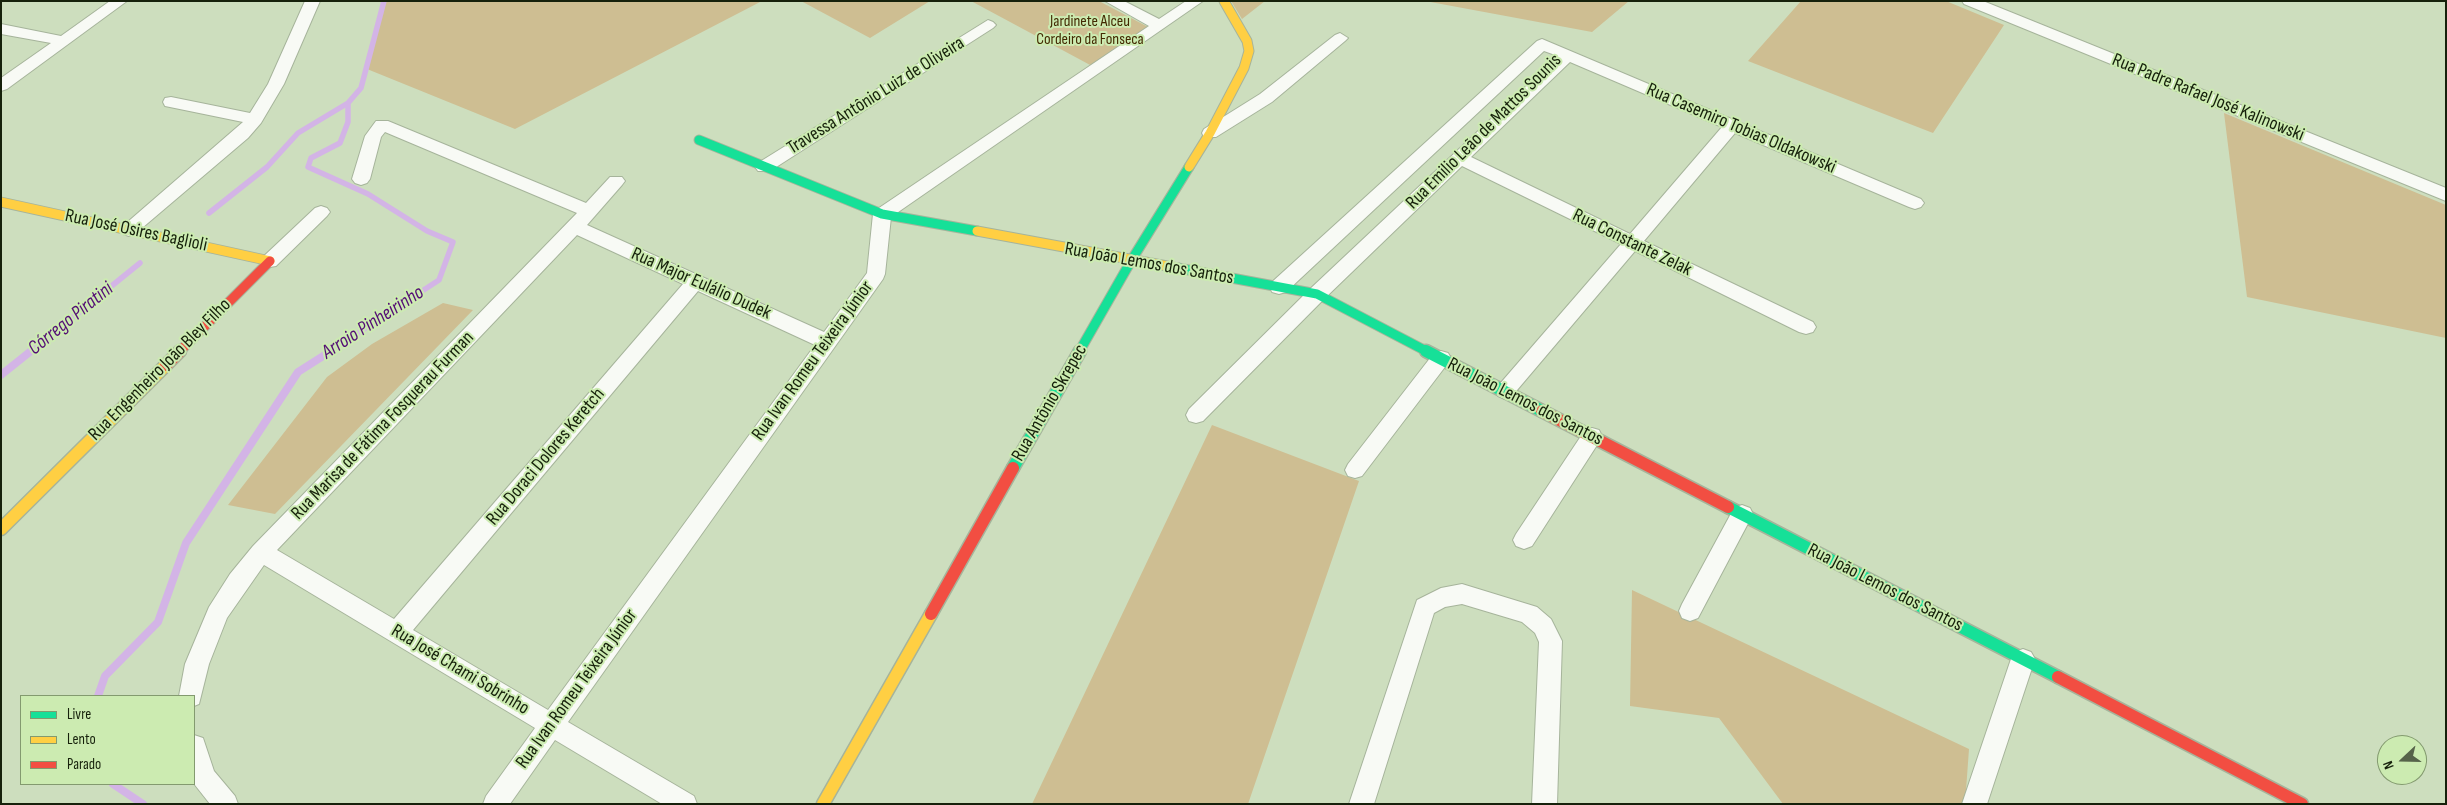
<!DOCTYPE html>
<meta charset="utf-8">
<style>
body{margin:0}
#map{position:relative;width:2447px;height:805px;overflow:hidden;background:#cddebe;font-family:"Sofia Sans Condensed",sans-serif}
canvas{display:block}
.frame{position:absolute;inset:0;border:2px solid #16210b;pointer-events:none}
.legend{position:absolute;left:20px;top:695px;width:175px;height:90px;box-sizing:border-box;background:#ccebb1;border:1px solid #839a6f;margin:0;padding:6px 9px;list-style:none;font-size:15px;color:#16210b}
.legend li{display:flex;align-items:center;gap:10px;height:25px}
.legend b{width:25px;border:1px solid #839a6f}
.north{position:absolute;left:2377px;top:735px;width:50px;height:50px;box-sizing:border-box;background:#ccebb1;border:1px solid #839a6f;border-radius:50%;rotate:249deg;font-size:14px;font-weight:700;line-height:20px;text-align:center;color:#16210b}
.north::after{content:'';display:block;margin:auto;width:18px;height:22px;background:#56634a;clip-path:polygon(50% 0,100% 100%,50% 72%,0 100%)}
</style>
<div id="map">
<canvas width="2447" height="805"></canvas>
<div class="frame"></div>
<ul class="legend">
<li><b style="height:6px;background:#16e098"></b>Livre</li>
<li><b style="height:6px;background:#ffcf43"></b>Lento</li>
<li><b style="height:6px;background:#f24e42"></b>Parado</li>
</ul>
<div class="north">N</div>
</div>
<script>
const c = document.querySelector('canvas').getContext('2d');
c.lineJoin = 'round';
function paint(path, color) {
  c.fillStyle = color;
  c.fill(path, 'evenodd');
}
function toPath(rows) {
  const path = new Path2D();
  for (const r of rows) {
    path.moveTo(r[0], r[1]);
    for (let i = 2; i < r.length; i += 2) path.lineTo(r[i], r[i + 1]);
  }
  return path;
}
function stroke(path, color, width, dash) {
  c.strokeStyle = color;
  c.lineWidth = width;
  c.lineCap = dash ? 'butt' : 'round';
  c.setLineDash(dash || []);
  c.stroke(path);
}
function label(font, color, halo, rows, align = 'center') {
  c.font = font + ' "Sofia Sans Condensed",sans-serif';
  c.lineWidth = 4;
  c.setLineDash([]);
  c.textBaseline = 'middle';
  c.strokeStyle = halo;
  c.fillStyle = color;
  for (const [text, x, y, turn = 0] of rows) {
    c.save();
    c.translate(x, y);
    c.rotate((+turn || 0) * Math.PI / 180);
    c.textAlign = isNaN(turn) ? turn : align;
    if (halo) c.strokeText(text, 0, 0);
    c.fillText(text, 0, 0);
    c.restore();
  }
}
const green = toPath([
 [384,1,762,1,515,129,367,69],
 [801,1,930,1,870,38],
 [971,1,1099,1,1148,27,1092,66],
 [1231,1,1265,1,1242,19],
 [1425,1,1629,1,1592,32],
 [1801,1,1946,1,2004,25,1933,133,1748,61],
 [2224,113,2446,205,2446,338,2247,297],
 [443,303,473,310,275,514,228,505,327,377,372,344],
 [1212,425,1359,481,1248,804,1032,804],
 [1632,590,1969,749,1965,804,1783,804,1719,718,1630,706]
]);
const streamFar1 = toPath([
 [209,213,267,167,298,133,348,103],
 [30,352,140,263],
 [329,352,439,280,453,242,427,231,368,194,308,167,311,158,340,143,348,122,348,103,361,88,384,1]
]);
const stream = toPath([
 [1,375,31,351],
 [98,696,105,676,158,622,186,543,298,372,331,351],
 [113,784,143,804]
]);
const street = toPath([
 [110,1,127,1,7,89,1,91,1,78,51,43,1,34,1,24,61,36,110,1],
 [305,1,320,1,284,84,261,123,248,138,135,234,129,236,123,234,120,230,123,226,243,122,165,106,163,102,165,98,171,97,250,113,268,84,305,1],
 [1105,1,1124,1,1159,19,1186,1,1203,1,891,217,885,274,883,279,568,722,694,796,697,804,662,804,555,740,510,804,483,804,486,796,535,728,264,565,227,618,209,664,199,704,194,706,194,696,179,696,185,664,209,607,230,574,253,546,577,213,385,132,381,137,370,179,367,183,361,185,355,183,352,179,365,136,376,121,388,121,586,203,610,177,622,177,625,181,622,185,587,225,824,332,867,273,873,214,876,210,1149,26,1105,1],
 [577,235,683,284,394,619,277,550,577,235],
 [698,291,815,345,548,710,413,630,698,291],
 [1962,1,1983,1,2446,188,2446,201,1964,4,1962,1],
 [988,20,993,22,996,25,993,28,770,171,758,171,755,167,758,163,988,20],
 [1340,33,1348,38,1345,41,1272,102,1216,137,1204,137,1202,133,1204,129,1260,94,1335,35,1340,33],
 [1542,39,1921,199,1924,203,1921,207,1915,209,1909,207,1735,133,1644,241,1813,322,1816,327,1813,332,1806,334,1799,332,1635,251,1512,396,1505,399,1498,396,1495,391,1498,386,1621,244,1462,166,1324,299,1203,421,1196,423,1189,421,1186,415,1189,409,1310,289,1558,56,1544,51,1286,292,1279,294,1272,292,1270,287,1272,282,1537,41,1542,39],
 [1570,62,1722,127,1630,234,1471,157,1570,62],
 [321,206,327,208,330,212,327,216,276,266,270,267,264,266,261,261,264,256,315,208,321,206],
 [1441,351,1448,353,1451,358,1448,363,1362,476,1355,478,1348,476,1345,470,1348,464,1434,353,1441,351],
 [1592,428,1599,430,1602,436,1599,442,1532,546,1524,549,1516,546,1513,540,1516,534,1585,430,1592,428],
 [1742,505,1750,508,1753,514,1698,618,1690,621,1682,618,1679,611,1682,604,1734,508,1742,505],
 [1462,584,1537,607,1551,619,1562,641,1557,804,1532,804,1539,642,1535,633,1522,622,1462,604,1445,607,1434,613,1374,804,1349,804,1417,600,1441,588,1462,584],
 [2023,649,2031,652,2035,659,1987,804,1962,804,2011,659,2015,652,2023,649],
 [194,735,203,738,214,771,235,796,238,804,210,804,195,785,194,735]
]);
const fastFar1 = toPath([
 [699,140,882,214,977,231],
 [1178,268,1317,294,1428,352],
 [1079,352,1131,261,1189,167]
]);
const fast = toPath([
 [1426,351,1542,411],
 [1013,468,1080,351],
 [1728,507,2058,677]
]);
const slowFar1 = toPath([
 [1189,167,1210,133,1244,68,1249,51,1247,41,1224,1],
 [1,202,270,261],
 [977,231,1178,268]
]);
const slow = toPath([
 [1,529,166,365],
 [823,804,931,614]
]);
const jamFar1 = toPath([
 [179,352,270,261]
]);
const jam = toPath([
 [166,365,180,351],
 [1542,411,1728,507],
 [931,614,1013,468],
 [2058,677,2302,804]
]);
const farParknames = [
 ["Jardinete Alceu",1090,22],
 ["Cordeiro da Fonseca",1090,40]
];
const streetNames = [
 ["Travessa Antônio Luiz de Oliveira",876,96,-32],
 ["Rua Padre Rafael José Kalinowski",2208,98,22],
 ["Rua Casemiro Tobias Oldakowski",1741,129,23],
 ["Rua Emilio Leão de Mattos Sounis",1484,132,-45],
 ["Rua José Osires Baglioli",136,231,12],
 ["Rua Constante Zelak",1632,243,26],
 ["Rua João Lemos dos Santos",1149,264,10],
 ["Rua Major Eulálio Dudek",701,284,24],
 ["Rua Ivan Romeu Teixeira Júnior",813,361,-54],
 ["Rua Engenheiro João Bley Filho",160,370,-45],
 ["Rua João Lemos dos Santos",1525,402,27],
 ["Rua Antônio Skrepec",1050,403,-60],
 ["Rua Marisa de Fátima Fosquerau Furman",383,426,-46],
 ["Rua Doraci Dolores Keretch",546,457,-50],
 ["Rua João Lemos dos Santos",1885,588,27],
 ["Rua José Chami Sobrinho",460,670,31],
 ["Rua Ivan Romeu Teixeira Júnior",577,689,-54]
];
const waterNames = [
 ["Córrego Piratini",71,319,-39],
 ["Arroio Pinheirinho",373,323,-33]
];
paint(green, '#cebe92');
stroke(streamFar1, '#d3b4e6', 5.5);
stroke(stream, '#d3b4e6', 8);
stroke(street, '#a6b49b', 2);
stroke(fastFar1, '#a6b49b', 11);
stroke(fast, '#a6b49b', 15);
stroke(slowFar1, '#a6b49b', 11);
stroke(slow, '#a6b49b', 15);
stroke(jamFar1, '#a6b49b', 11);
stroke(jam, '#a6b49b', 15);
paint(street, '#f8faf5');
stroke(fastFar1, '#16e098', 9);
stroke(fast, '#16e098', 12);
stroke(slowFar1, '#ffcf43', 9);
stroke(slow, '#ffcf43', 12);
stroke(jamFar1, '#f24e42', 9);
stroke(jam, '#f24e42', 12);
label('16px', '#432902', '#ccebb1', farParknames);
label('19px', '#16210b', '#ccebb1', streetNames);
label('italic 20px', '#540e75', '#ccebb1', waterNames);
</script>
